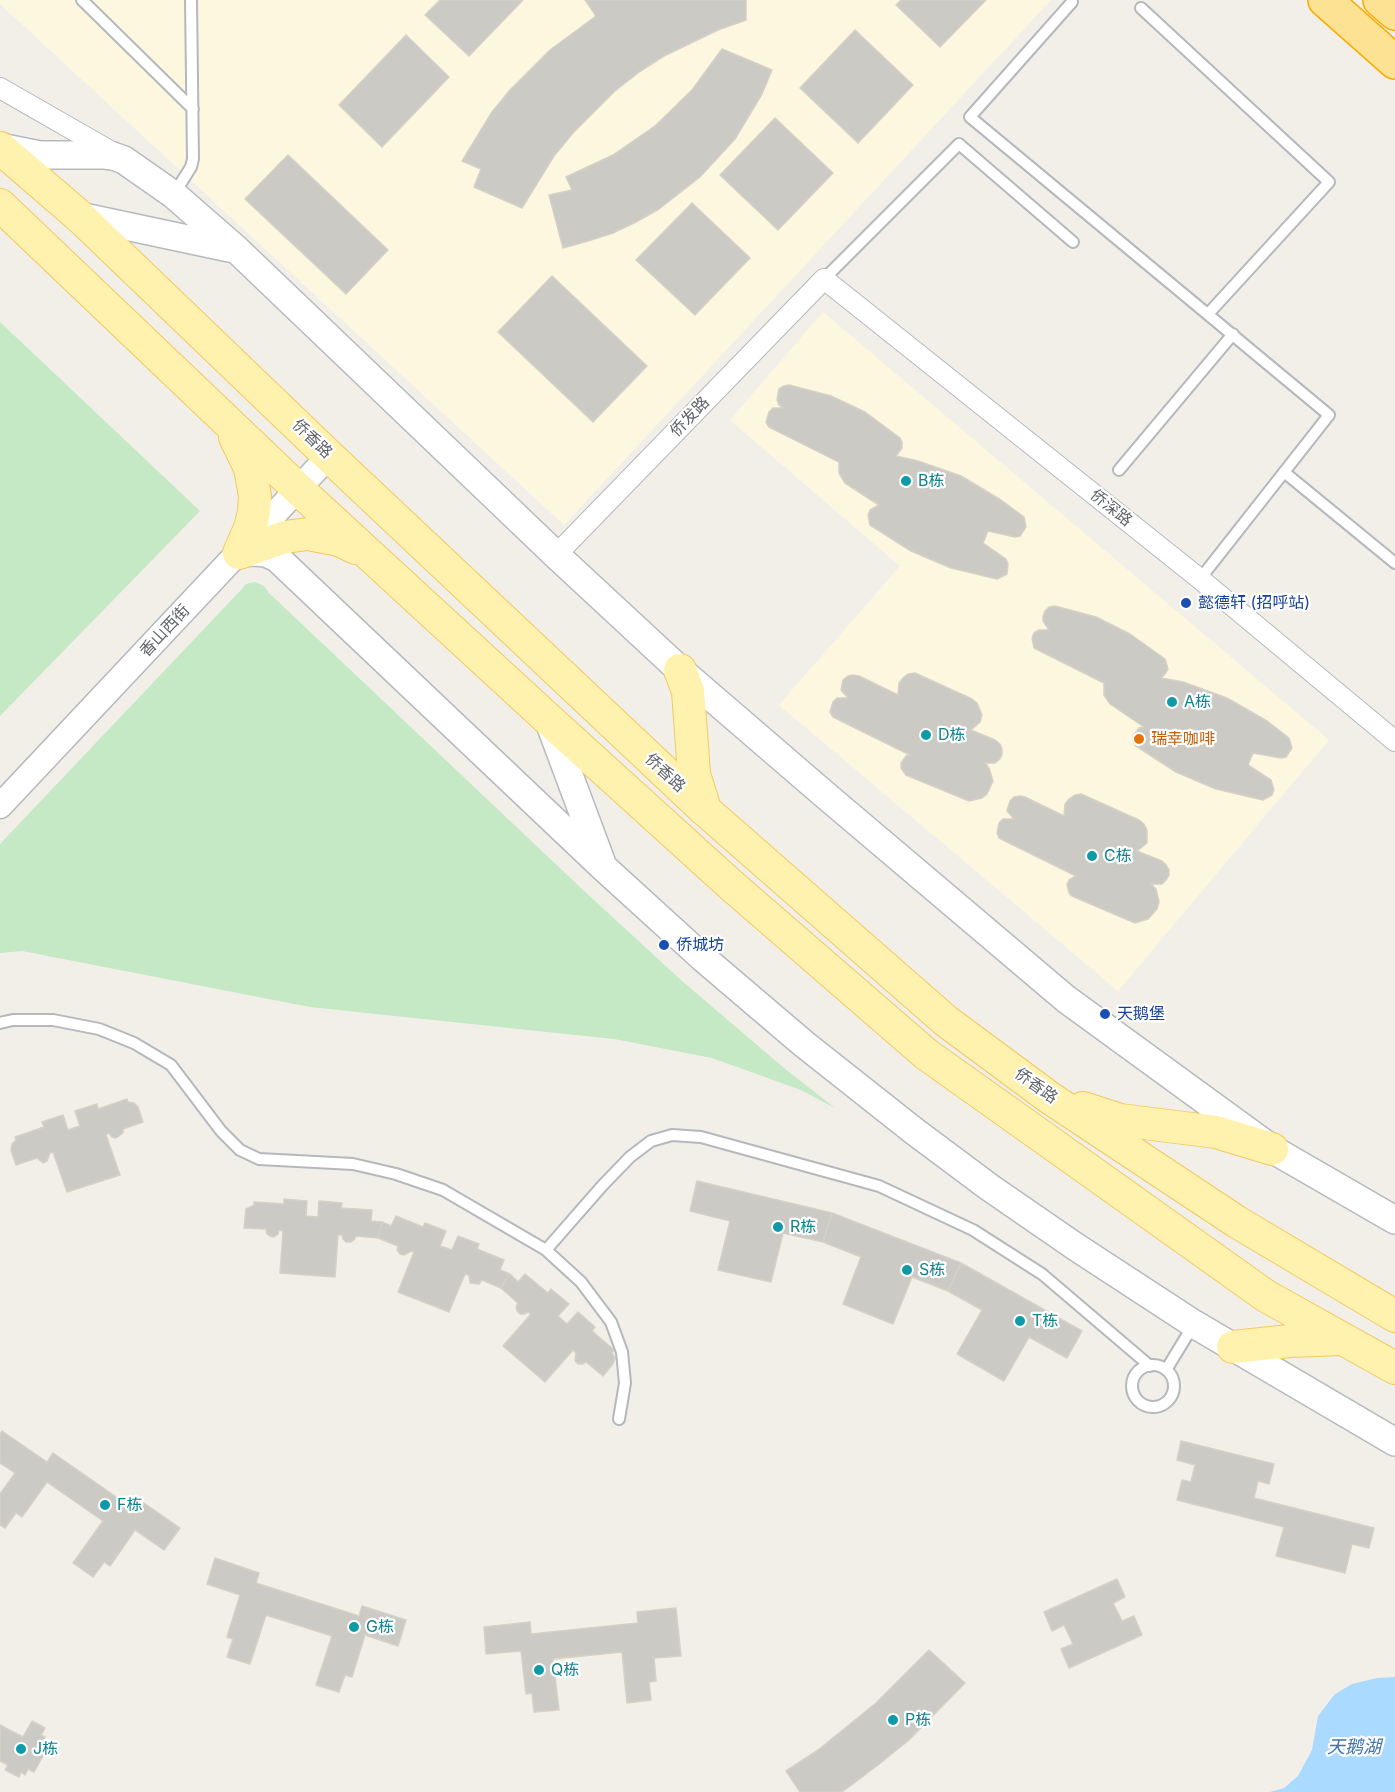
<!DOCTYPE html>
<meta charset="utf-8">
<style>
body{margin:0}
canvas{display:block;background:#f1efe8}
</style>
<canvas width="1395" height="1792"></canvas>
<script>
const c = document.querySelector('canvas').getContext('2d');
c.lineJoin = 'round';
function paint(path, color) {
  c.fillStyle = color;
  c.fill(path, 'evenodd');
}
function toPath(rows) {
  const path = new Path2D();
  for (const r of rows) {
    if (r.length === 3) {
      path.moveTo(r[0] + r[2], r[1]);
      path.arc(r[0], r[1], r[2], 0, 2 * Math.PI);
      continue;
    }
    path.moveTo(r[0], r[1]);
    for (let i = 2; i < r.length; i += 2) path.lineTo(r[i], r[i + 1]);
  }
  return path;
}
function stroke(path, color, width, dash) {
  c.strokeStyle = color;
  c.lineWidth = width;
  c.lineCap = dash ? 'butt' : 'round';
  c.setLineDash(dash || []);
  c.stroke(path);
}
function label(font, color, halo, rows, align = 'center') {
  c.font = font + ' Inter,"Noto Sans SC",sans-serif';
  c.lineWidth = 4.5;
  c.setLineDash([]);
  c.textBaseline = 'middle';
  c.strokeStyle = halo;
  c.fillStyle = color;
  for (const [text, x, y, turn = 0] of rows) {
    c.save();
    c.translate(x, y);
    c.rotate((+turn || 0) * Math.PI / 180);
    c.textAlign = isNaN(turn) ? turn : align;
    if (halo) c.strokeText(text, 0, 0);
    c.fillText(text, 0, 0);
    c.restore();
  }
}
const commercial = toPath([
 [0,0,1051,0,564,525,0,4],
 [823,312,1329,740,1118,991,779,705,900,566,730,420]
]);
const green = toPath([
 [0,322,200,511,0,716],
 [255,582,264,586,269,593,582,889,682,981,784,1068,835,1108,801,1090,712,1058,614,1039,310,1007,22,951,0,953,0,844,240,591,246,584]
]);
const water = toPath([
 [1395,1677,1395,1792,1270,1792,1284,1788,1298,1776,1312,1750,1318,1716,1335,1694,1352,1684,1377,1678]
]);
const building = toPath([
 [440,0,523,0,469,56,425,15,440,0],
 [585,0,746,0,746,20,718,30,664,56,639,72,615,91,573,133,554,156,522,208,474,187,481,169,462,161,492,112,510,90,550,50,596,16,585,0],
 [901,0,986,0,940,47,896,5,901,0],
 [855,30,913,85,858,143,800,88,855,30],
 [406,35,449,77,382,147,339,105,406,35],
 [722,49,772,70,762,94,735,139,700,177,659,209,636,222,613,233,588,241,563,248,549,195,572,190,566,177,613,155,655,126,692,90,722,49],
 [775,118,833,173,778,230,720,175,775,118],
 [288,155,388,250,346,294,245,199,288,155],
 [692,203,750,258,695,315,636,260,692,203],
 [552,276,647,366,593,422,498,332,552,276],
 [789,385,831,396,865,412,900,438,902,442,902,448,896,456,918,461,961,476,1001,500,1024,517,1026,527,1020,536,1015,537,988,531,983,543,1006,559,1008,564,1007,574,997,579,951,568,911,551,870,525,868,515,870,510,879,505,845,483,839,473,839,462,769,427,766,422,769,412,773,408,784,408,779,405,777,400,779,389,784,386,789,385],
 [1055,606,1096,617,1130,634,1165,659,1168,669,1165,674,1161,678,1183,682,1227,698,1267,721,1289,738,1292,748,1286,757,1281,758,1253,753,1248,765,1271,780,1274,790,1272,795,1263,800,1216,789,1176,772,1136,746,1133,742,1133,736,1139,728,1144,727,1110,704,1104,695,1104,683,1034,648,1032,638,1034,633,1039,630,1049,630,1043,621,1043,616,1045,611,1049,607,1055,606],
 [915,673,972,699,977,703,982,715,980,722,971,730,995,740,1000,744,1002,749,1002,754,1000,759,995,763,985,763,989,768,993,781,987,794,982,798,969,801,906,775,901,768,901,763,906,756,910,755,833,717,830,712,833,702,837,698,848,698,841,690,843,680,848,676,853,675,859,676,898,695,899,683,903,678,908,674,915,673],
 [1081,794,1139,820,1144,824,1147,830,1147,843,1137,851,1162,861,1166,865,1169,870,1169,875,1166,880,1162,884,1151,884,1156,889,1159,902,1157,909,1148,919,1135,923,1072,896,1069,893,1067,884,1069,880,1076,876,999,838,997,833,999,823,1003,819,1014,819,1007,811,1010,801,1014,797,1020,796,1025,797,1064,816,1065,804,1069,799,1075,795,1081,794],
 [127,1099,128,1102,134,1103,138,1107,143,1122,123,1129,123,1133,116,1138,112,1137,109,1133,106,1135,120,1175,67,1192,53,1152,50,1153,47,1161,43,1163,37,1158,16,1165,11,1150,12,1144,16,1140,15,1137,44,1127,42,1122,63,1115,68,1130,80,1126,75,1111,97,1104,98,1109,127,1099],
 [697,1181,832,1213,823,1242,783,1233,771,1282,718,1270,730,1221,690,1211,697,1181],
 [284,1199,307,1201,306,1216,318,1217,319,1201,342,1203,341,1208,372,1210,371,1221,382,1222,378,1238,356,1236,354,1240,351,1242,346,1242,343,1239,342,1235,338,1235,335,1277,280,1273,283,1231,279,1230,278,1234,274,1237,270,1236,267,1234,266,1229,244,1228,246,1209,254,1205,254,1202,284,1204,284,1199],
 [832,1213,961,1263,948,1291,912,1277,893,1324,843,1304,861,1257,823,1242,832,1213],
 [396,1216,423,1227,425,1223,446,1231,440,1246,452,1250,458,1236,479,1244,477,1249,504,1260,500,1270,510,1274,501,1288,482,1280,479,1284,470,1283,469,1275,465,1274,449,1312,398,1292,414,1252,411,1251,404,1255,400,1254,397,1250,398,1246,378,1238,382,1222,391,1226,396,1216],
 [961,1263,1082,1331,1067,1358,1029,1337,1004,1381,957,1354,982,1310,948,1291,961,1263],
 [510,1274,518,1282,525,1274,548,1293,551,1289,569,1304,558,1316,567,1324,578,1312,595,1327,592,1331,614,1350,612,1353,615,1358,613,1364,603,1376,586,1362,583,1364,578,1364,575,1361,576,1353,573,1350,545,1382,503,1346,531,1314,528,1312,524,1314,520,1314,517,1311,516,1307,518,1303,501,1288,510,1274],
 [2,1431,47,1462,53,1453,135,1510,141,1501,180,1528,164,1550,135,1530,110,1566,104,1562,93,1577,73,1563,103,1521,47,1482,22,1517,16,1513,5,1528,0,1525,0,1494,15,1473,0,1463,0,1434,2,1431],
 [1181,1441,1274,1464,1269,1484,1258,1481,1254,1498,1374,1528,1369,1548,1352,1544,1345,1573,1276,1556,1284,1527,1177,1500,1182,1480,1191,1482,1195,1465,1177,1460,1181,1441],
 [215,1558,259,1573,256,1583,359,1616,362,1606,406,1620,398,1646,365,1635,352,1677,345,1675,339,1692,316,1685,332,1636,266,1615,250,1664,227,1657,233,1639,227,1637,240,1595,207,1584,215,1558],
 [1117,1579,1125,1597,1113,1603,1122,1621,1134,1616,1142,1635,1069,1668,1061,1649,1073,1644,1064,1625,1052,1631,1044,1612,1117,1579],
 [676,1608,681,1656,654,1658,656,1681,649,1682,651,1700,627,1703,622,1652,553,1659,559,1710,534,1712,532,1693,526,1694,521,1651,486,1654,484,1627,530,1622,531,1634,638,1623,637,1612,676,1608],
 [929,1650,965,1683,909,1740,878,1765,842,1792,800,1792,786,1771,818,1750,876,1703,929,1650],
 [32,1721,45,1728,41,1735,45,1737,40,1747,46,1751,34,1772,28,1769,25,1775,21,1772,19,1777,5,1770,8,1765,0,1761,0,1725,23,1737,32,1721]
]);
const service = toPath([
 [82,0,193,109],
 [1072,2,970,117,1329,415,1200,579],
 [1141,8,1329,182,1208,314],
 [174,194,191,167,193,159,191,0],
 [824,279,959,144,1073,242],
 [1119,470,1233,334],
 [1284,472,1395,563],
 [0,1023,13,1020,53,1020,99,1029,134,1043,171,1065,221,1131,240,1150,259,1159,353,1164,396,1174,443,1190,546,1250,581,1282,611,1322,622,1352,625,1383,619,1419],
 [546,1250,602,1186,630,1157,651,1141,672,1135,701,1137,879,1186,973,1230,1042,1274,1150,1366],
 [1153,1386,21],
 [1166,1370,1194,1324]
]);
const minor = toPath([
 [0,88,117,155],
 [556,555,824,279,1200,579,1395,741]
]);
const tertiary = toPath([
 [0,806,329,456]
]);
const secondary = toPath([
 [0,147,40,155,104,155,113,156,124,160,174,195,236,249,556,555,680,670,824,794,1066,999,1272,1149,1395,1220],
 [79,216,234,249],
 [240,553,254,552,266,553,277,558,603,867,703,958,804,1044,914,1131,989,1187,1076,1247,1194,1324,1395,1442],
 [548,719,601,861]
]);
const primary = toPath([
 [0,148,79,216,329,456,705,810,946,1021,1050,1098,1237,1222,1395,1316],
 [0,205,298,489,548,719,731,885,926,1054,1266,1296,1395,1368],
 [235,437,250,468,255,496,254,512,250,528,239,553],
 [239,553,285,537,308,534,339,540,356,548],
 [680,670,688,691,694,774,705,809],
 [1083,1108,1120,1120,1216,1132,1272,1149],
 [1233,1347,1290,1341,1343,1339]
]);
const motorway = toPath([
 [1325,0,1395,62],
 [1380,0,1395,13]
]);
const markers = [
 [906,481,6,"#0f9aa8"],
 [1186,603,6,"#1a4fb4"],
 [1172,702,6,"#0f9aa8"],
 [926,735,6,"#0f9aa8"],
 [1139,739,6,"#e8710a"],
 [1092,856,6,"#0f9aa8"],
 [664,945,6,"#1a4fb4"],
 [1105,1014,6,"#1a4fb4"],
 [778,1227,6,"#0f9aa8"],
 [907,1270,6,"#0f9aa8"],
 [1020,1321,6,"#0f9aa8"],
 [105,1505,6,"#0f9aa8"],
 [354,1627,6,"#0f9aa8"],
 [539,1670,6,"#0f9aa8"],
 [893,1720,6,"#0f9aa8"],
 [21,1749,6,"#0f9aa8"]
];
const streetNames = [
 ["侨发路",690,417,-46],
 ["侨香路",312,439,44],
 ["侨深路",1111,508,39],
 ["香山西街",165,631,-47],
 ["侨香路",665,773,43],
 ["侨香路",1036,1086,36]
];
const cultureNames = [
 ["B栋",918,481],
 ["A栋",1184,702],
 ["D栋",938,735],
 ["C栋",1104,856],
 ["R栋",790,1227],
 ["S栋",919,1270],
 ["T栋",1032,1321],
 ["F栋",117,1505],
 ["G栋",366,1627],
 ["Q栋",551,1670],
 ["P栋",905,1720],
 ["J栋",33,1749]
];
const transitNames = [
 ["懿德轩 (招呼站)",1198,603],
 ["侨城坊",676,945],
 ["天鹅堡",1117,1014]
];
const foodNames = [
 ["瑞幸咖啡",1151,739]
];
const waterNames = [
 ["天鹅湖",1354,1748]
];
paint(commercial, '#fef7e0');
paint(green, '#c5e8c5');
paint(water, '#aadaff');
paint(building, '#cccac5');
stroke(building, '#d6d1c6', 1.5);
stroke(service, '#b5b8bc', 14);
stroke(minor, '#b5b8bc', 22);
stroke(tertiary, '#b5b8bc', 27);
stroke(secondary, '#b6babf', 30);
stroke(primary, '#f2c960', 34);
stroke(motorway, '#f9ab00', 36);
stroke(service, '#fff', 10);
stroke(minor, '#fff', 20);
stroke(tertiary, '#fff', 24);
stroke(secondary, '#fff', 27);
stroke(primary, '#fff2af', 32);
stroke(motorway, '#fde293', 33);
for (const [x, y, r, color] of markers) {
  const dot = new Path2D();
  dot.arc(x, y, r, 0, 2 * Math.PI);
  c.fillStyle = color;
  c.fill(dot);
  stroke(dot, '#fff', 2);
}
label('16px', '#5f6368', '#fff', streetNames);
label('16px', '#0d838f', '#fff', cultureNames, 'left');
label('16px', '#164399', '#fff', transitNames, 'left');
label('16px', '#c56008', '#fff', foodNames, 'left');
label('italic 18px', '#4174aa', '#fff', waterNames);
</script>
